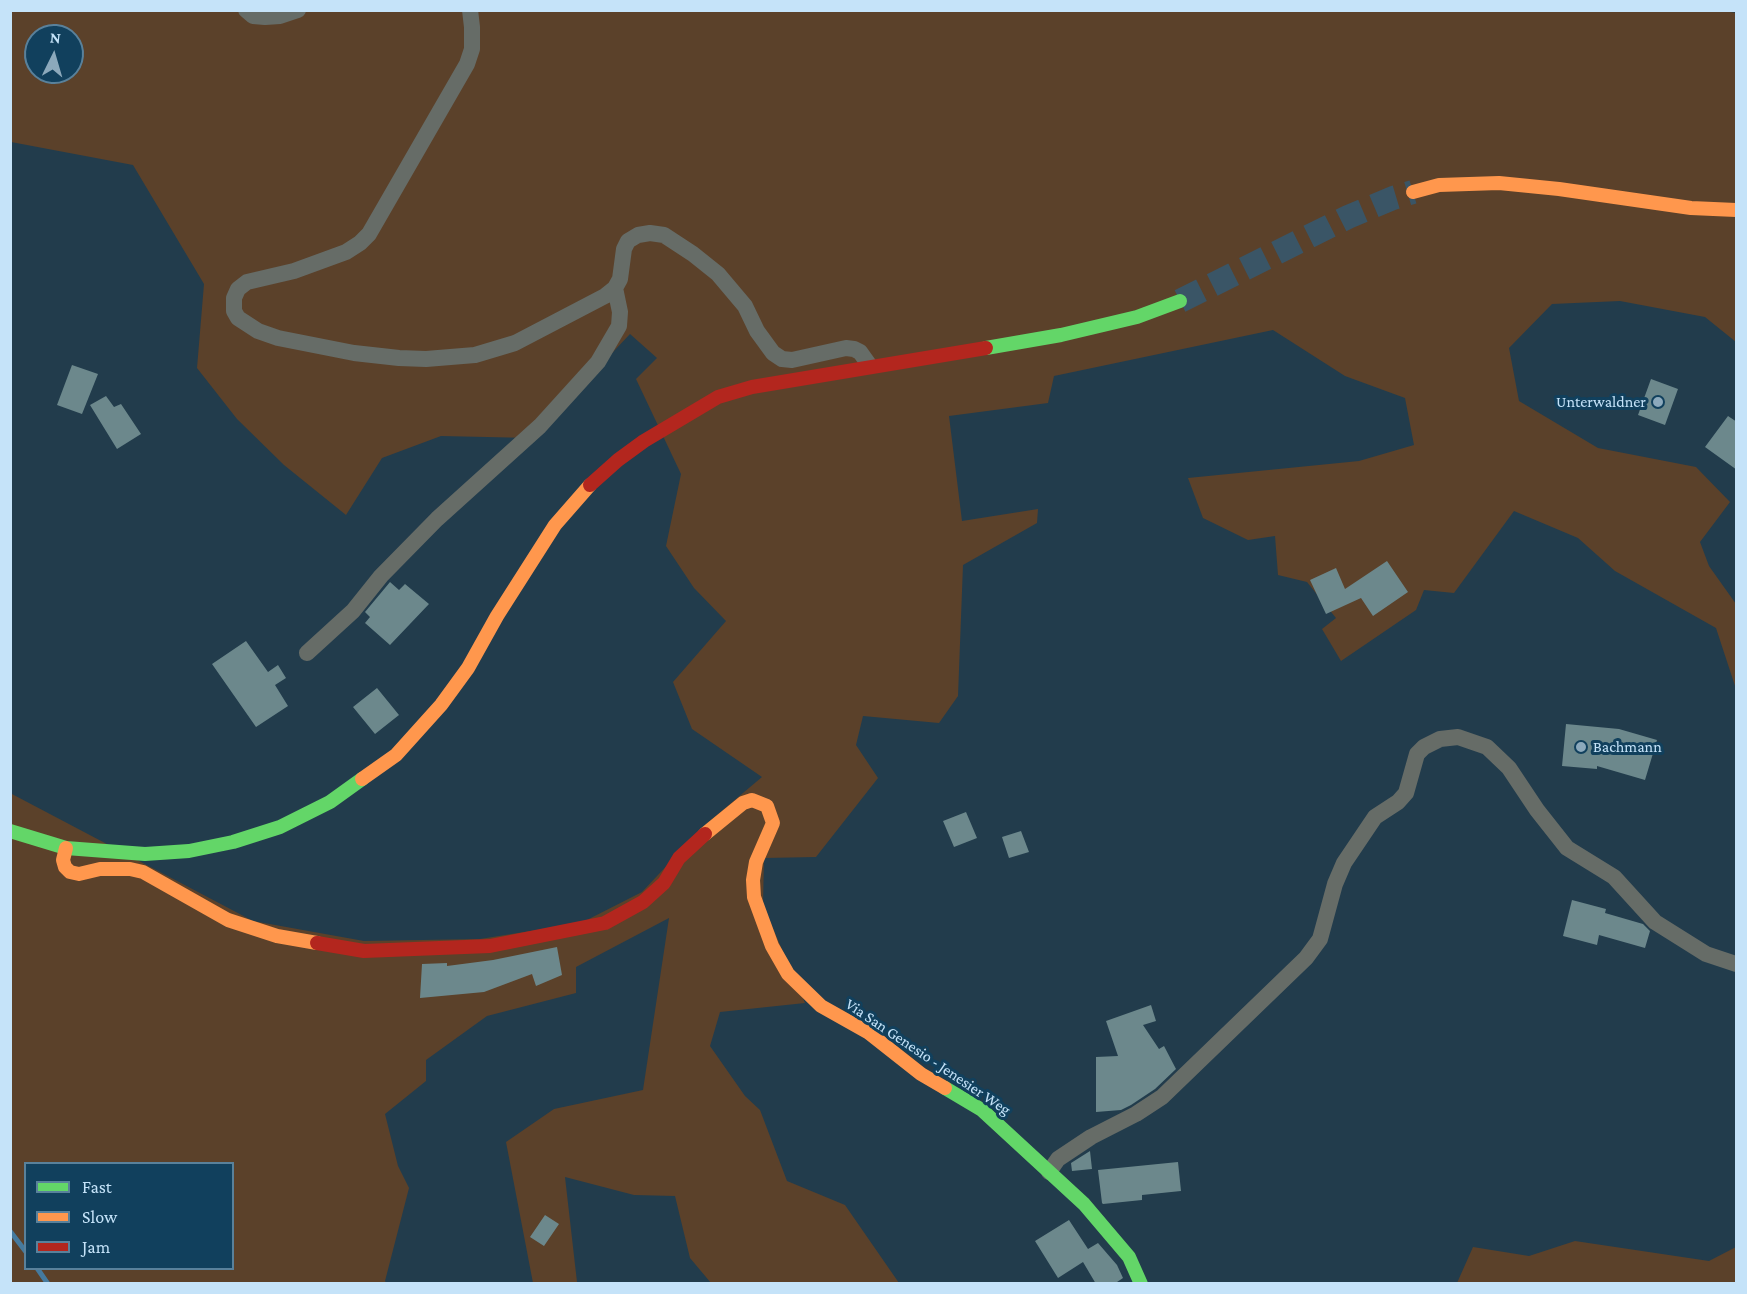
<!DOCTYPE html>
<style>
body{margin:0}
#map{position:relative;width:1747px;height:1294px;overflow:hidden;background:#223c4c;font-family:"Crimson Pro",serif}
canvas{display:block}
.frame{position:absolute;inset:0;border:12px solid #c5e3f9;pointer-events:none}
.legend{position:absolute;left:24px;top:1162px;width:210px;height:108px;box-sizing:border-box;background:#11405d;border:2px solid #59819b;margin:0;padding:8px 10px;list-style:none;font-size:18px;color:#c5e3f9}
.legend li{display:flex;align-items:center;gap:12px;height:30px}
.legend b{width:30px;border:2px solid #59819b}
.north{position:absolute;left:24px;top:24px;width:60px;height:60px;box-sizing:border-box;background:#11405d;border:2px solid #59819b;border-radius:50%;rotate:5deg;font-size:16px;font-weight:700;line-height:24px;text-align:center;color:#c5e3f9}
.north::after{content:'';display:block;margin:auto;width:21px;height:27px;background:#8ca9bc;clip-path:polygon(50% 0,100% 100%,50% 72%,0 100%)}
</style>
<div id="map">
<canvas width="1747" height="1294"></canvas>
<div class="frame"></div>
<ul class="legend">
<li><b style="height:8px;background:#63d668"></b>Fast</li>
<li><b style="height:8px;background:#ff974d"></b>Slow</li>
<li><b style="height:8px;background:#b3261e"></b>Jam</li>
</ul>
<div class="north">N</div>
</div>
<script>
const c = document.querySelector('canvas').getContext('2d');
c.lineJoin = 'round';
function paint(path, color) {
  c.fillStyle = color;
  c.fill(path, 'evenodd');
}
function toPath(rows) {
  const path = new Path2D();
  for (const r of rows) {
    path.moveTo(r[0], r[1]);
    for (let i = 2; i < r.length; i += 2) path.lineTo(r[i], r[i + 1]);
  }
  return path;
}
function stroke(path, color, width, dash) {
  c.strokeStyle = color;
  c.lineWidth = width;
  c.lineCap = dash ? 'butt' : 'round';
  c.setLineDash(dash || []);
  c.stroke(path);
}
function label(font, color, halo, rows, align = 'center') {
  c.font = font + ' "Crimson Pro",serif';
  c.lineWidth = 6;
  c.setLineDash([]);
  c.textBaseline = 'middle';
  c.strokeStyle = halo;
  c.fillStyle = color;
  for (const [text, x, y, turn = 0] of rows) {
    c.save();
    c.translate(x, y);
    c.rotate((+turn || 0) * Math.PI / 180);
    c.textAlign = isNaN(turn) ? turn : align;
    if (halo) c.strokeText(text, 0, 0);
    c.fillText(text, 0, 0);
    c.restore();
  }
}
const green = toPath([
 [1718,10,1736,13,1736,342,1705,317,1620,301,1552,304,1509,348,1519,401,1598,448,1696,467,1730,502,1700,542,1709,566,1736,604,1736,689,1716,628,1615,571,1578,538,1514,511,1454,593,1424,590,1416,610,1341,661,1322,629,1336,618,1307,582,1278,575,1275,536,1248,540,1203,518,1188,478,1359,461,1414,445,1405,398,1345,376,1273,330,1054,376,1048,403,949,416,962,521,1038,509,1037,523,963,565,958,696,939,723,863,716,856,745,878,778,816,857,764,858,763,905,805,1003,720,1012,710,1046,745,1096,760,1110,787,1181,845,1205,899,1283,711,1283,690,1258,675,1196,634,1195,565,1177,577,1282,533,1283,506,1142,554,1109,643,1090,669,918,576,967,576,993,487,1016,426,1060,426,1081,385,1114,398,1166,409,1188,385,1281,386,1283,11,1283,10,793,253,921,364,941,480,939,581,923,642,892,705,825,762,777,692,729,673,682,726,621,694,588,666,546,681,474,636,379,657,358,630,334,532,438,441,436,382,458,346,515,284,465,237,419,197,368,204,284,133,165,11,142,11,11],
 [36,36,72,36,72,72,36,72],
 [26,1164,232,1164,232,1268,26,1268],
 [1575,1241,1709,1261,1736,1247,1736,1283,1457,1283,1473,1247,1529,1256]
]);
const stream = toPath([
 [10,1231,26,1252],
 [37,1268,48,1284]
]);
const building = toPath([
 [72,365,98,374,82,414,57,405],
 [1651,379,1678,389,1665,425,1638,415],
 [106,396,114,407,121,404,141,434,117,449,90,405],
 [1728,416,1737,422,1737,470,1705,447],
 [1387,561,1408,592,1373,616,1361,598,1326,614,1310,580,1336,568,1345,589],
 [390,582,399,590,405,584,429,604,390,645,365,623,370,617,365,612],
 [246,641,268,672,278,665,286,678,275,685,288,706,256,727,212,664],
 [377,688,399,715,375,734,353,707],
 [1566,724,1619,729,1657,740,1645,780,1597,766,1597,769,1562,766],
 [966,812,977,838,954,847,943,821],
 [1021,831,1029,852,1009,858,1002,837],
 [1572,900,1606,909,1605,913,1643,924,1650,931,1645,948,1599,935,1597,945,1563,936],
 [557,947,562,975,536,986,532,974,484,992,420,998,422,964,447,963,447,966,493,960],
 [1151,1005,1156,1021,1143,1025,1159,1049,1164,1046,1176,1069,1155,1089,1131,1105,1121,1110,1096,1112,1096,1057,1118,1056,1106,1021],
 [1090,1151,1092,1169,1072,1171,1071,1163],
 [1178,1162,1181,1191,1142,1195,1142,1200,1103,1204,1102,1203,1098,1170],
 [545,1215,559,1224,544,1246,530,1237],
 [1069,1220,1088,1249,1098,1243,1117,1265,1123,1278,1114,1284,1096,1284,1083,1262,1058,1278,1035,1241]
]);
const secondaryTunnel = toPath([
 [1180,301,1348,217,1393,198,1413,192]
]);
const street = toPath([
 [246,10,253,16,265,17,280,16,298,10],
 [470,10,472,27,472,49,467,64,369,234,360,243,346,252,294,271,247,282,238,289,234,298,234,311,238,318,258,331,278,338,354,353,399,358,426,359,475,355,515,343,605,296,615,288,620,279,624,249,628,241,638,235,650,233,664,235,693,254,718,274,745,306,757,331,773,353,782,359,792,360,846,348,854,349,860,352,870,366],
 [307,653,353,611,381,576,437,519,540,426,598,362,619,326,620,312,615,288],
 [1049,1172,1058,1159,1091,1137,1136,1114,1162,1097,1306,958,1320,939,1335,884,1344,863,1375,817,1398,802,1406,793,1417,754,1424,747,1440,739,1458,737,1487,747,1509,768,1537,810,1567,848,1614,877,1655,922,1706,954,1736,964]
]);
const fast = toPath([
 [986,348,1061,335,1137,317,1180,301],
 [10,831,66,848,145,854,189,851,233,842,280,827,330,802,362,779],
 [945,1088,982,1110,1084,1204,1129,1257,1141,1284]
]);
const slow = toPath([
 [1413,192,1439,185,1499,183,1559,189,1691,208,1736,210],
 [362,779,396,755,441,705,468,668,497,616,555,525,590,485],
 [705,834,743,803,752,800,767,806,773,823,756,862,753,880,754,897,772,946,788,974,821,1006,869,1033,921,1074,945,1088],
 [66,848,63,860,65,867,70,872,79,874,100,869,130,869,143,872,228,920,277,936,317,943]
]);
const jam = toPath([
 [590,485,618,460,644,441,718,397,752,387,986,348],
 [317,943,364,951,490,946,605,923,643,902,664,883,679,858,705,834]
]);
const markers = [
 [1658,402,6,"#8ca9bc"],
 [1581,747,6,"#8ca9bc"]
];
const poiNames = [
 ["Unterwaldner",1646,402],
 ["Bachmann",1593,747,"left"]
];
const streetNames = [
 ["Via San Genesio - Jenesier Weg",928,1057,34]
];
paint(green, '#5b412a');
stroke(stream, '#457a9e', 5);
paint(building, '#6c888c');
stroke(secondaryTunnel, '#3a5566', 24, [24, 12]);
stroke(street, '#666c67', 16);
stroke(fast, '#63d668', 14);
stroke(slow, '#ff974d', 14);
stroke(jam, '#b3261e', 14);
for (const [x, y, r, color] of markers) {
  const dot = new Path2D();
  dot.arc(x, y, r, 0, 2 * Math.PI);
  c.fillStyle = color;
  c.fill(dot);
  stroke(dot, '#11405d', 2);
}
label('16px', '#c5e3f9', '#11405d', poiNames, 'right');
label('16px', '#c5e3f9', '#11405d', streetNames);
</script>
